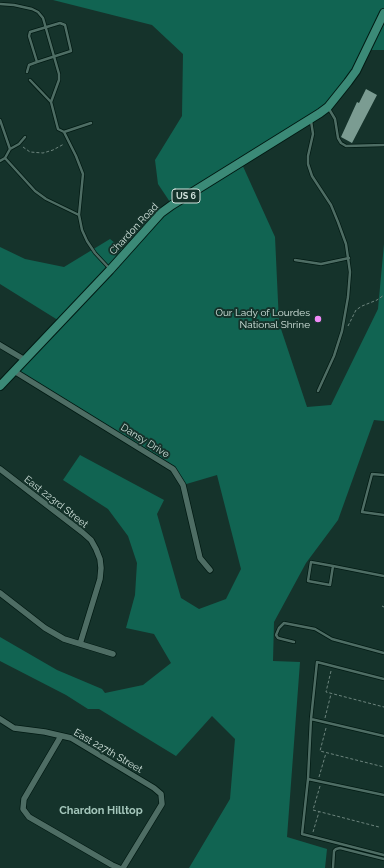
<!DOCTYPE html>
<style>
body{margin:0}
canvas{display:block;background:#15332b}
</style>
<canvas width="384" height="868"></canvas>
<script>
const c = document.querySelector('canvas').getContext('2d');
c.lineJoin = 'round';
function paint(path, color) {
  c.fillStyle = color;
  c.fill(path, 'evenodd');
}
function toPath(rows) {
  const path = new Path2D();
  for (const r of rows) {
    path.moveTo(r[0], r[1]);
    for (let i = 2; i < r.length; i += 2) path.lineTo(r[i], r[i + 1]);
  }
  return path;
}
function stroke(path, color, width, dash) {
  c.strokeStyle = color;
  c.lineWidth = width;
  c.lineCap = dash ? 'butt' : 'round';
  c.setLineDash(dash || []);
  c.stroke(path);
}
function label(font, color, halo, rows, align = 'center') {
  c.font = font + ' Raleway,sans-serif';
  c.lineWidth = 4;
  c.setLineDash([]);
  c.textBaseline = 'middle';
  c.strokeStyle = halo;
  c.fillStyle = color;
  for (const [text, x, y, turn = 0] of rows) {
    c.save();
    c.translate(x, y);
    c.rotate((+turn || 0) * Math.PI / 180);
    c.textAlign = isNaN(turn) ? turn : align;
    if (halo) c.strokeText(text, 0, 0);
    c.fillText(text, 0, 0);
    c.restore();
  }
}
const green = toPath([
 [53,0,384,0,384,16,377,15,379,23,384,23,384,50,366,50,335,98,241,162,275,237,279,323,307,407,331,405,378,309,384,244,384,421,374,420,338,520,306,563,274,622,273,661,300,662,287,837,327,849,325,868,189,868,230,799,235,739,212,716,176,756,99,709,88,709,66,695,0,661,0,637,57,670,102,689,105,693,143,685,171,663,154,634,126,628,135,595,137,563,128,536,108,509,63,480,80,455,164,500,157,514,181,598,199,609,226,599,241,569,217,475,183,485,173,469,14,371,61,322,0,284,0,247,25,259,64,267,110,239,126,252,172,205,158,184,155,160,182,116,183,54,152,25]
]);
const building = toPath([
 [366,89,377,95,352,143,341,137,357,102,359,103]
]);
const path = toPath([
 [23,147,30,152,43,153,53,150,64,144],
 [348,326,356,310,362,306,377,300,384,295],
 [382,606,384,607],
 [331,671,326,692,384,707],
 [325,718,331,694],
 [326,728,320,751,384,767],
 [319,777,326,753],
 [320,786,313,810,379,827],
 [313,832,319,812]
]);
const service = toPath([
 [0,4,14,5,32,9,38,12,43,18,59,74,59,80,51,102,58,129,64,132,91,123],
 [60,23,65,25,71,51,37,62,29,36,30,32,60,23],
 [27,72,29,65,37,62],
 [30,80,51,102],
 [329,109,335,119,338,138,341,143,346,146,384,145],
 [0,120,10,149,5,158],
 [311,121,313,134,308,156,308,164,312,176,331,205,338,222,346,244,350,272,348,297,342,331,334,356,318,391],
 [64,132,76,156,83,174,79,215],
 [10,149,19,144,25,137],
 [0,161,5,158,35,191,46,199,79,215,82,230,87,241,95,253,109,268],
 [295,260,321,264,349,258],
 [384,475,372,474,362,512,384,515],
 [333,566,330,585,308,581,311,562,333,566,384,576],
 [294,642,278,638,276,635,279,628,284,623,315,629,332,639,384,653],
 [311,719,317,662,384,679],
 [308,779,311,719,384,736],
 [384,795,308,779,302,834,384,855],
 [333,868,334,851,336,849,340,848,384,859]
]);
const minor = toPath([
 [0,345,25,360],
 [14,371,173,469,183,485,200,558,210,570],
 [0,469,82,532,91,540,96,549,100,559,101,568,100,579,80,644],
 [0,593,45,628,64,639,113,654],
 [0,719,14,728,45,732,71,738,154,788,161,794,162,804,123,868],
 [61,736,24,799,23,809,29,817,112,865,119,868]
]);
const primary = toPath([
 [0,386,110,270,161,213,172,205,320,113,328,107,348,82,356,71,384,13]
]);
const markers = [
 [318,319,4,"#ef8bf7"]
];
const shields = [
 [186,196,28]
];
const shieldNames = [
 ["US 6",186,196]
];
const streetNames = [
 ["Chardon Road",134,229,-47],
 ["Dansy Drive",145,441,32],
 ["East 223rd Street",56,502,38],
 ["East 227th Street",108,751,30]
];
const poiNames = [
 ["Our Lady of Lourdes",310,313],
 ["National Shrine",310,325]
];
const neighbourhoodNames = [
 ["Chardon Hilltop",101,811]
];
paint(green, '#116452');
paint(building, '#7b9c92');
stroke(service, '#001a13', 4);
stroke(minor, '#001a13', 7);
stroke(primary, '#001a13', 10);
stroke(path, '#6c847d', 1, [3, 2]);
stroke(service, '#4e6d64', 2.5);
stroke(minor, '#4e6d64', 5.5);
stroke(primary, '#3b8a77', 8);
for (const [x, y, r, color] of markers) {
  const dot = new Path2D();
  dot.arc(x, y, r, 0, 2 * Math.PI);
  c.fillStyle = color;
  c.fill(dot);
  stroke(dot, '#15332b', 1.5);
}
for (const [x, y, w] of shields) {
  const box = new Path2D();
  box.roundRect(x - w / 2, y - 7, w, 14, 3);
  c.fillStyle = '#15332b';
  c.fill(box);
  stroke(box, '#d1e2dc', 1);
}
label('bold 9px', '#d1e2dc', null, shieldNames);
label('10px', '#d1e2dc', '#15332b', streetNames);
label('10px', '#d1e2dc', '#15332b', poiNames, 'right');
label('bold 11px', '#a5c7bc', '#15332b', neighbourhoodNames);
</script>
